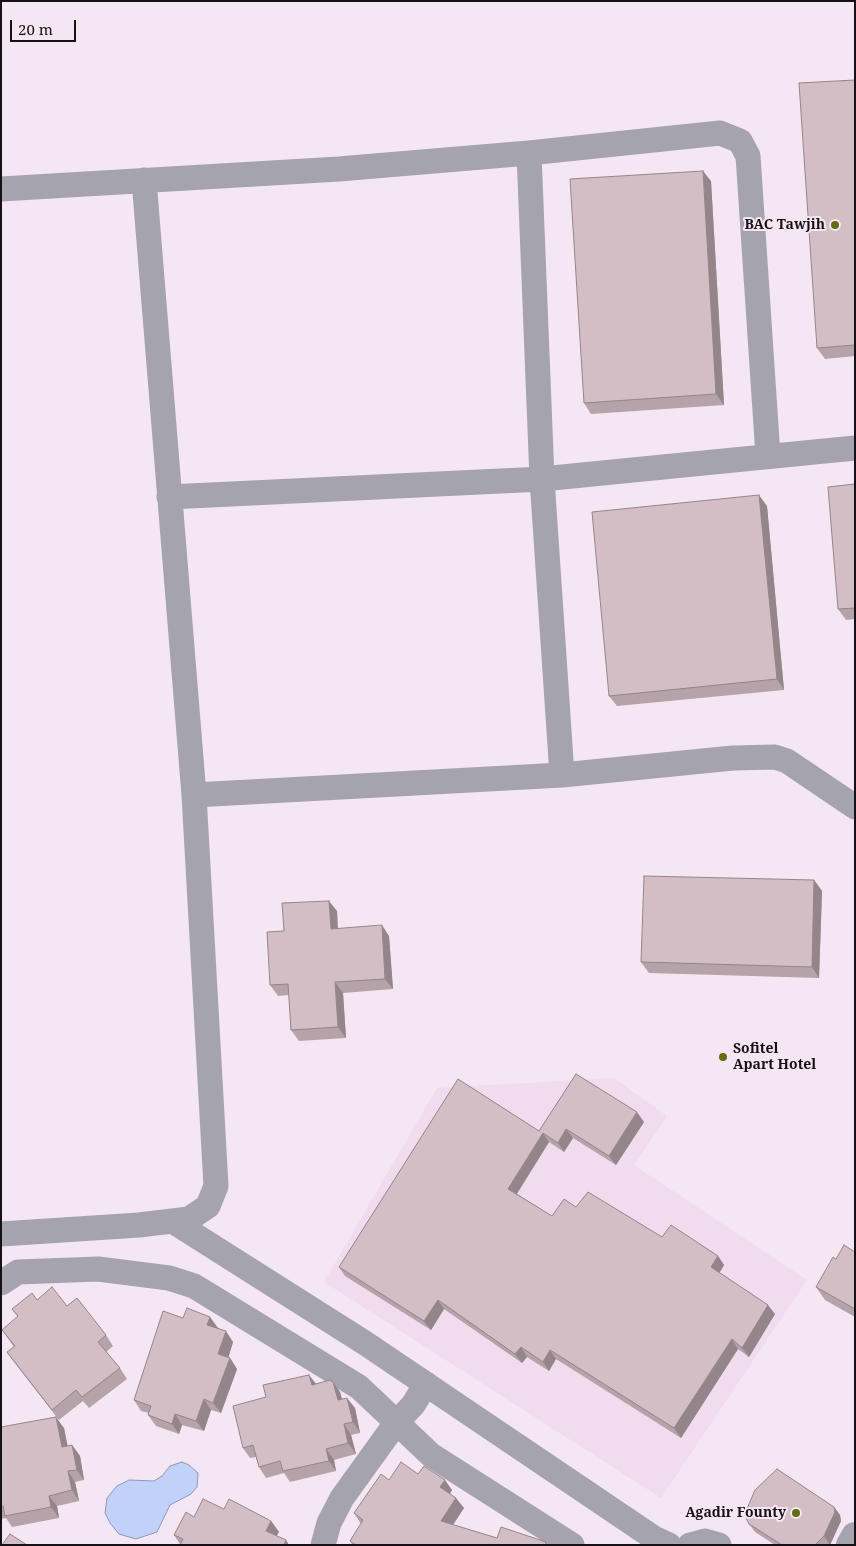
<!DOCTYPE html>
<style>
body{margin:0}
#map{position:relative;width:856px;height:1546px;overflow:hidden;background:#f5e6f4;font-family:"Noto Serif",serif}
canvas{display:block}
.frame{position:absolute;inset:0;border:2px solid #161116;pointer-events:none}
.scale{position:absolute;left:10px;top:20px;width:66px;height:22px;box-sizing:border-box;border:2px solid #161116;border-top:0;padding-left:6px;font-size:15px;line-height:18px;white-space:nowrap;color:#161116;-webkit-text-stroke:4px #f5e6f4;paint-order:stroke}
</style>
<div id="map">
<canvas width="856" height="1546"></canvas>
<div class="frame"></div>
<div class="scale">20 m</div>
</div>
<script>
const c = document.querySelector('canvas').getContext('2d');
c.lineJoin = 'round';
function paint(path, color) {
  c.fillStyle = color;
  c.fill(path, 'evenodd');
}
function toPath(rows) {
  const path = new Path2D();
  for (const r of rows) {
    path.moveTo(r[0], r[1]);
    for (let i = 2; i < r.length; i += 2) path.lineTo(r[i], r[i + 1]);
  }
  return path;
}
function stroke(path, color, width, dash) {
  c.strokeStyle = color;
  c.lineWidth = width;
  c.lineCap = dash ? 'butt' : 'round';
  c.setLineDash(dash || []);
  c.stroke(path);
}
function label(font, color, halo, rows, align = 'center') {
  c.font = font + ' "Noto Serif",serif';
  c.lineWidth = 4;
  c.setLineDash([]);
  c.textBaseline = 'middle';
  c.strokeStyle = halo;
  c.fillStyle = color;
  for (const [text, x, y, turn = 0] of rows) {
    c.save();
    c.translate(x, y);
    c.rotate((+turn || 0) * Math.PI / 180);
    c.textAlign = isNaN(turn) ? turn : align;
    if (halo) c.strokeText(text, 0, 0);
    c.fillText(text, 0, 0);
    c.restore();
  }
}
const built = toPath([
 [614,1078,667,1116,634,1165,807,1280,661,1498,324,1282,437,1088]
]);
const water = toPath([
 [182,1462,189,1465,198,1473,197,1487,191,1494,170,1505,157,1532,136,1539,119,1534,110,1523,105,1513,107,1498,117,1486,129,1480,154,1481,162,1476,170,1466,182,1462]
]);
const minor = toPath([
 [529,153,542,479,562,775],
 [1,189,339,169,529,153,720,133,740,141,748,156,768,456],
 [169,497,542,479,855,448],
 [194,795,562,775,733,758,775,757,787,761,855,807],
 [174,1222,365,1343,654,1538,669,1545],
 [1,1234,139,1225,189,1219,208,1206,216,1186,194,795,144,180],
 [1,1283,18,1272,98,1269,169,1278,194,1286,359,1387,431,1455,572,1545],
 [323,1545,329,1523,342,1498,396,1423,413,1405,426,1384],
 [690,1545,705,1541,719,1545]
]);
const tertiary = toPath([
 [850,1545,855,1536]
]);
const wall = toPath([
 [855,80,855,356,825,359,817,348],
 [711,181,724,405,591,414,584,403],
 [855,484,855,619,846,620,838,609],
 [767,506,784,690,617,706,609,696],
 [814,880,822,891,819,978,649,973,641,962],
 [337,911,338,928,389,936,393,989,343,993,346,1038,299,1041,291,1030,289,995,278,996,270,985,284,931],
 [644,1122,616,1165,573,1138,564,1152,549,1142,517,1194,552,1216,576,1207,718,1256,724,1265,719,1273,775,1314,749,1357,738,1349,681,1438,556,1359,549,1371,527,1357,522,1363,444,1309,431,1330,345,1276,339,1267,539,1131],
 [855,1252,855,1317,825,1300,816,1287,836,1259],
 [37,1300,67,1306,106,1335,113,1346,106,1352,120,1368,127,1379,89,1408,83,1401,59,1420,7,1353,14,1347,2,1330,18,1317,12,1309],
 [183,1318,218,1328,217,1329,233,1342,228,1358,230,1358,237,1369,221,1413,211,1410,204,1431,182,1425,179,1434,156,1426,148,1415,149,1413,141,1411,134,1400],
 [333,1382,340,1392,342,1399,355,1408,360,1433,351,1435,356,1454,334,1460,336,1471,290,1482,284,1473,266,1478,259,1467,256,1457,250,1458,243,1448,266,1397,316,1384],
 [1,1427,64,1428,67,1446,72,1445,80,1456,84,1480,75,1482,79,1501,57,1506,59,1518,12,1527,6,1518,1,1519],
 [418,1474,452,1490,450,1494,464,1508,453,1525,497,1538,546,1542,548,1545,353,1545,350,1541,361,1524,354,1513,389,1480],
 [834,1507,840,1515,841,1521,830,1545,775,1545,755,1532,749,1524],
 [224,1509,271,1521,279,1532,180,1544,174,1535,194,1517]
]);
const shadedWall = toPath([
 [703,171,711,181,724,405,716,394],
 [759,495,767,506,784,690,777,679],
 [814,880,822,891,819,978,812,967],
 [329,901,337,911,338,939,331,929],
 [382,925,389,936,393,989,385,979],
 [335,982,343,993,346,1038,338,1027],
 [637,1112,644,1122,616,1165,609,1156],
 [566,1129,573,1138,564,1152,558,1143],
 [543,1133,549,1142,514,1198,508,1189],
 [718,1256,724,1265,717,1277,711,1267],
 [438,1300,444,1309,431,1330,424,1321],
 [768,1305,775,1314,749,1357,742,1348],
 [210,1317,218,1328,214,1336,207,1325],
 [226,1331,233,1342,226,1365,218,1354],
 [732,1339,738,1349,681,1438,674,1428],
 [521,1347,527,1357,522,1363,515,1354],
 [550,1350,556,1359,549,1371,543,1362],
 [230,1358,237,1369,221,1413,213,1403],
 [309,1375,317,1385,312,1385],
 [333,1382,340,1392,345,1411,338,1400],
 [347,1398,355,1408,360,1433,353,1422],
 [204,1399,211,1410,204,1431,196,1421],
 [175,1414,182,1425,179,1434,172,1424],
 [56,1417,64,1428,70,1457,62,1447],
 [344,1424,351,1435,356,1454,348,1443],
 [72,1445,80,1456,84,1480,77,1470],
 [326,1449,334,1460,336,1471,329,1461],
 [68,1471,75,1482,79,1501,72,1490],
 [445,1480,452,1490,447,1498,440,1487],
 [49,1496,57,1506,59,1518,51,1507],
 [456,1498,464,1508,448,1532,441,1521],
 [834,1507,840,1515,841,1521,830,1545,824,1536],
 [271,1521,279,1532,274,1541,266,1531],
 [286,1540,289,1545,284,1545]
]);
const building = toPath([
 [855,80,855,345,817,348,799,83,855,80],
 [703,171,716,394,584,403,570,179,703,171],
 [855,484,855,608,838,609,828,487,855,484],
 [759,495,777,679,609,696,592,512,759,495],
 [644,876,814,880,812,967,641,962,644,876],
 [329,901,331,929,382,925,385,979,335,982,338,1027,291,1030,288,984,270,985,267,932,284,931,282,903,329,901],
 [576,1074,637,1112,609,1156,566,1129,558,1143,543,1133,508,1189,552,1216,564,1199,576,1207,588,1192,662,1237,671,1225,718,1256,711,1267,768,1305,742,1348,732,1339,674,1428,550,1350,543,1362,521,1347,515,1354,438,1300,424,1321,339,1267,458,1079,539,1131,576,1074],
 [844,1245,855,1252,855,1309,816,1287,833,1257,836,1259,844,1245],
 [52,1287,67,1306,77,1298,106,1335,98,1342,120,1368,82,1397,76,1390,52,1410,7,1352,15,1346,2,1330,18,1316,12,1309,32,1293,37,1300,52,1287],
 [187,1308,210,1317,207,1325,226,1331,218,1354,230,1358,213,1403,204,1399,196,1421,175,1414,172,1424,148,1415,151,1406,134,1400,163,1311,183,1318,187,1308],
 [309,1375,312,1385,330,1380,333,1382,338,1400,347,1398,353,1422,344,1424,348,1443,326,1449,329,1461,283,1471,280,1461,259,1467,253,1445,243,1448,233,1406,266,1397,263,1385,309,1375],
 [56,1417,62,1447,72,1445,77,1470,68,1471,72,1490,49,1496,51,1507,5,1516,3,1506,1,1506,1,1427,56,1417],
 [401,1462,418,1474,424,1466,445,1480,440,1487,456,1498,441,1521,497,1538,501,1527,546,1542,545,1545,356,1545,350,1541,363,1520,354,1513,381,1474,389,1480,401,1462],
 [777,1469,834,1507,835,1512,824,1536,815,1545,782,1545,749,1524,746,1518,746,1511,755,1490,777,1469],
 [203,1499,224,1509,229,1499,271,1521,266,1531,286,1540,284,1545,180,1545,183,1539,174,1535,186,1512,194,1517,203,1499],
 [10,1534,27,1545,2,1545,10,1534]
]);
const markers = [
 [835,225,5,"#656c11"],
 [723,1057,5,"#656c11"],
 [796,1513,5,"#656c11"]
];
const poiNames = [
 ["BAC Tawjih",825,225],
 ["Sofitel",733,1049,"left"],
 ["Apart Hotel",733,1065,"left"],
 ["Agadir Founty",786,1513]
];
paint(built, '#f0dbef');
paint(water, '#c2d1fa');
stroke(water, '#8e97b6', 1);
stroke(minor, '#a5a3ab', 25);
stroke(tertiary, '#a5a3ab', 28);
paint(wall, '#b5a3a9');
paint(shadedWall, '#94858a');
paint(building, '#d3bec5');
stroke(building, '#94858a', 1);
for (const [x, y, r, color] of markers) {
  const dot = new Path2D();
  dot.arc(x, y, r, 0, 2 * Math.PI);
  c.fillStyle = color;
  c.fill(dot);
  stroke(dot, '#f5e6f4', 2);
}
label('bold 14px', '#161116', '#f5e6f4', poiNames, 'right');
</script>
